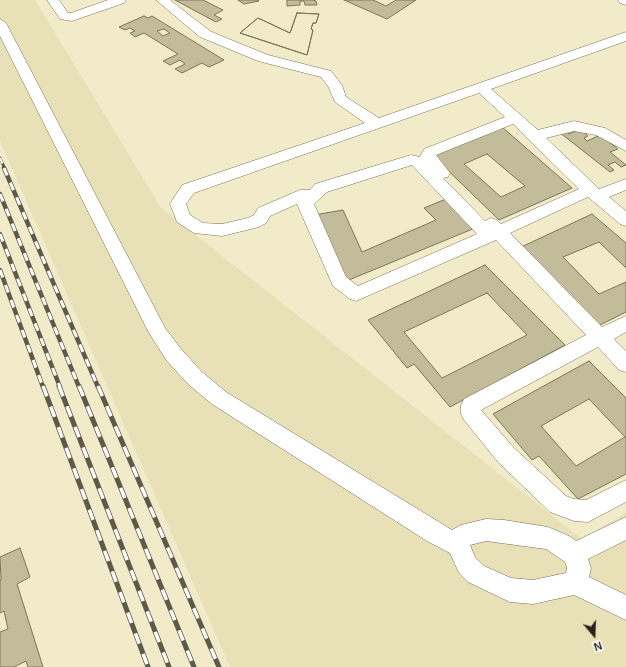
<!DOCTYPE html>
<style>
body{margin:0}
#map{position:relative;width:626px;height:667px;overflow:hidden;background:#f2ebc9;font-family:Helvetica,sans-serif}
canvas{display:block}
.north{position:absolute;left:574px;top:615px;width:40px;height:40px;-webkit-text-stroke:3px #fff;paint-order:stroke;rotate:161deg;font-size:11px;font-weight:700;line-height:16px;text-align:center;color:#282518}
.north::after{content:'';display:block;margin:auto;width:14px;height:18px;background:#282518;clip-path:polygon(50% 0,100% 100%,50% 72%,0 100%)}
</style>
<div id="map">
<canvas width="626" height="667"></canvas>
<div class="north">N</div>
</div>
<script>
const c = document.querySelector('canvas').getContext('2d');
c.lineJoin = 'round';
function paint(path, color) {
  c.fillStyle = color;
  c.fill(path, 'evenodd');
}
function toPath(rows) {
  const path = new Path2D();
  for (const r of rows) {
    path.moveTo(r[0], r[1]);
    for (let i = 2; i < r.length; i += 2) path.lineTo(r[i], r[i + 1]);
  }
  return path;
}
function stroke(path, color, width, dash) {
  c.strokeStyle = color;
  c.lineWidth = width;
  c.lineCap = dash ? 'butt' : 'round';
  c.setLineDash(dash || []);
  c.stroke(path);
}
const built = toPath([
 [0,0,35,0,161,208,582,539,626,513,626,667,230,667,0,141]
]);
const building = toPath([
 [175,0,203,0,223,10,214,15,222,19,216,22,175,0],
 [238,0,257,0,259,1,244,4,238,0],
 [287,0,313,0,316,1,317,5,305,5,304,1,300,1,300,5,287,6,287,0],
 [344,0,373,0,386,6,396,0,416,0,387,19,344,0],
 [297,13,319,14,316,23,313,23,311,29,313,30,307,55,240,33,258,18,290,33,297,13],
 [297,13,319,14,316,23,313,23,311,29,313,30,307,55,240,33,258,18,290,33,297,13],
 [144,16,148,18,152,16,224,60,209,67,202,63,182,73,175,69,185,64,180,60,170,65,163,61,178,54,144,33,135,37,130,33,135,31,130,28,125,30,119,27,144,16],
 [164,29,170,33,163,36,157,31,164,29],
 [502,127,572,188,499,220,432,155,502,127],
 [487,154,525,186,501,197,464,164,487,154],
 [580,129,588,136,584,138,587,141,600,135,618,149,610,152,626,165,621,167,615,162,608,165,614,170,610,172,559,132,564,130,569,134,580,129],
 [446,199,475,228,344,282,314,215,343,210,362,252,436,220,424,208,446,199],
 [592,214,626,243,626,268,599,242,563,257,599,294,626,282,626,312,600,325,519,248,592,214],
 [485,265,565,345,450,407,414,364,407,368,368,320,485,265],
 [487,293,527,335,442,378,404,332,487,293],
 [589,361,626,398,626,474,578,499,539,456,532,460,493,414,589,361],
 [589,399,625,437,576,466,541,426,589,399],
 [20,548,30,577,17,584,43,667,28,667,26,661,14,667,0,667,0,632,8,629,4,611,0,613,0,580,1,580,0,557,20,548]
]);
const minor = toPath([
 [47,0,59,0,68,13,71,13,108,0,126,0,124,3,72,21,60,19,47,0],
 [156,0,170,0,210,31,219,35,268,55,331,71,342,85,346,97,379,118,626,32,626,41,491,89,538,130,574,121,605,128,626,140,626,151,596,135,574,131,546,138,599,189,626,179,626,190,609,197,626,211,626,226,620,224,588,197,510,233,602,327,626,316,626,332,614,339,626,351,626,372,619,370,598,347,481,410,514,448,566,496,574,499,586,500,626,480,626,502,588,522,574,521,550,512,498,462,464,420,461,414,461,405,464,399,586,335,496,240,356,301,350,299,333,286,297,204,270,216,266,223,259,227,222,236,194,233,177,222,170,204,182,185,365,123,335,102,328,86,321,77,258,61,200,37,156,0],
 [479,93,505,117,424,149,420,157,411,155,315,184,310,190,300,190,258,208,254,215,248,218,222,224,203,223,190,215,186,204,194,193,479,93],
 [513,124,579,189,501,224,497,220,491,218,485,221,443,178,448,177,450,173,436,155,513,124],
 [412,165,477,234,358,286,346,277,314,204,327,192,412,165],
 [618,0,626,0,626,5,620,3,618,0],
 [0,19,6,23,165,328,181,349,202,372,226,392,452,530,461,525,486,519,504,520,548,527,569,536,576,541,626,517,626,540,588,559,591,568,589,577,626,595,626,620,574,595,533,604,510,602,468,582,459,573,450,553,427,541,212,404,188,384,167,361,149,333,0,36,0,19],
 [486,541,546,549,565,562,567,568,566,573,533,580,511,578,484,566,475,557,470,545,486,541]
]);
const railFar2 = toPath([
 [0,158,5,169]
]);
const railFar1 = toPath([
 [4,168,98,387],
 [0,194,79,387],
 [0,234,60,387],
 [0,270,43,387]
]);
const rail = toPath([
 [43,386,148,667],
 [59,386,169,667],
 [79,386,194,667],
 [98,386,219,667]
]);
paint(built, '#e8e0b7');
paint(building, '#c2bc9b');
stroke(building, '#7c7658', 1);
stroke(minor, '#777153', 1);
paint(minor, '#fff');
stroke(railFar2, '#5e5a48', 3);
stroke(railFar1, '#5e5a48', 4.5);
stroke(rail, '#5e5a48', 5);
stroke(railFar2, '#fff', 2, [6]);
stroke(railFar1, '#fff', 3, [8]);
stroke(rail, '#fff', 3.5, [11]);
</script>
